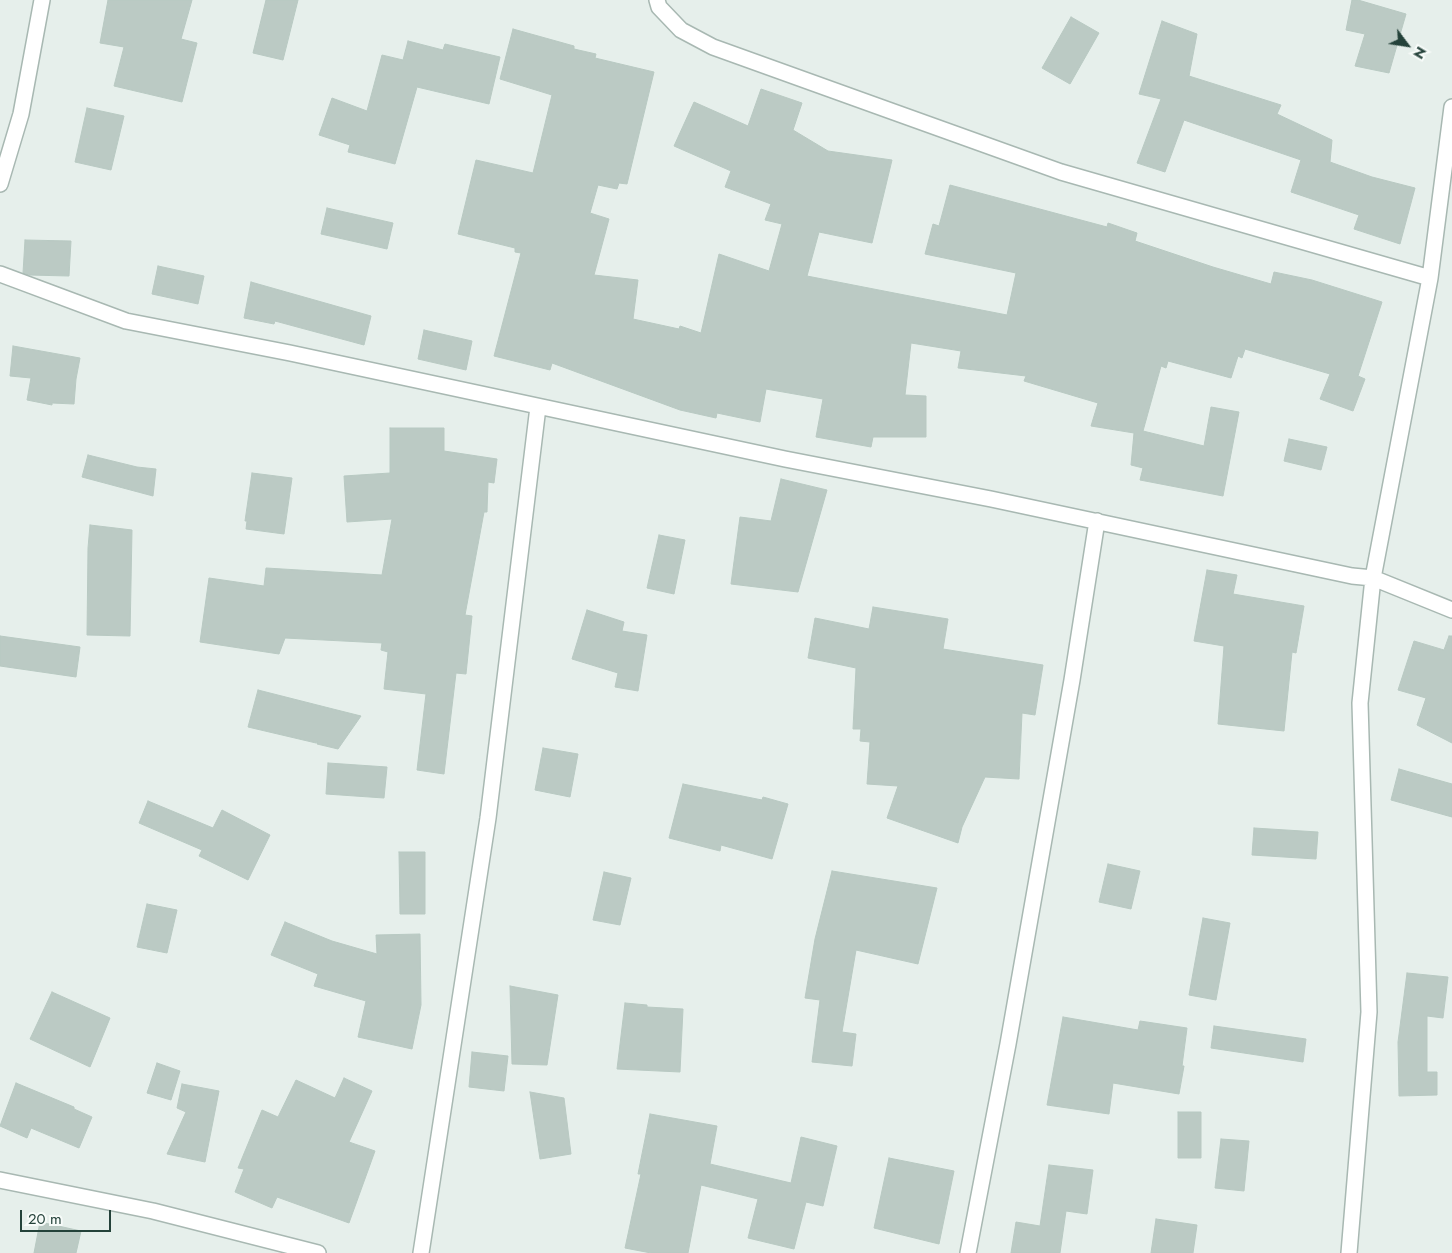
<!DOCTYPE html>
<style>
body{margin:0}
#map{position:relative;width:1452px;height:1253px;overflow:hidden;background:#e6efeb;font-family:Jost,sans-serif}
canvas{display:block}
.north{position:absolute;left:1382px;top:20px;width:50px;height:50px;-webkit-text-stroke:4px #f7fbf9;paint-order:stroke;rotate:121deg;font-size:14px;font-weight:700;line-height:20px;text-align:center;color:#24423a}
.north::after{content:'';display:block;margin:auto;width:18px;height:22px;background:#24423a;clip-path:polygon(50% 0,100% 100%,50% 72%,0 100%)}
.scale{position:absolute;left:20px;top:1210px;width:91px;height:22px;box-sizing:border-box;border:2px solid #24423a;border-top:0;padding-left:6px;font-size:15px;line-height:18px;white-space:nowrap;color:#24423a;-webkit-text-stroke:4px #f7fbf9;paint-order:stroke}
</style>
<div id="map">
<canvas width="1452" height="1253"></canvas>
<div class="north">N</div>
<div class="scale">20 m</div>
</div>
<script>
const c = document.querySelector('canvas').getContext('2d');
c.lineJoin = 'round';
function paint(path, color) {
  c.fillStyle = color;
  c.fill(path, 'evenodd');
}
function toPath(rows) {
  const path = new Path2D();
  for (const r of rows) {
    path.moveTo(r[0], r[1]);
    for (let i = 2; i < r.length; i += 2) path.lineTo(r[i], r[i + 1]);
  }
  return path;
}
function stroke(path, color, width, dash) {
  c.strokeStyle = color;
  c.lineWidth = width;
  c.lineCap = dash ? 'butt' : 'round';
  c.setLineDash(dash || []);
  c.stroke(path);
}
const building = toPath([
 [108,0,192,0,181,39,197,43,182,102,114,86,124,47,100,43,108,0],
 [266,0,298,0,283,60,253,53,266,0],
 [1352,0,1358,0,1406,14,1389,73,1355,66,1365,34,1346,30,1352,0],
 [1071,17,1099,33,1070,84,1042,68,1071,17],
 [1162,21,1197,34,1189,76,1281,105,1277,114,1332,140,1330,162,1372,177,1415,188,1400,244,1354,229,1359,215,1291,192,1301,160,1184,120,1165,172,1137,163,1161,99,1139,94,1162,21],
 [513,29,574,46,574,49,596,54,595,58,654,72,627,184,619,183,617,189,598,185,590,213,609,219,594,275,638,280,633,319,679,329,680,326,701,333,719,254,769,271,782,224,765,220,771,204,725,187,731,171,674,146,694,102,748,126,761,89,802,103,793,130,828,151,892,160,872,243,819,232,807,276,1007,315,1016,273,925,254,933,224,939,226,950,185,1107,227,1108,223,1137,233,1135,241,1213,267,1271,284,1274,272,1312,280,1382,302,1358,376,1365,379,1353,411,1320,399,1330,374,1245,349,1242,358,1238,356,1231,378,1168,361,1166,368,1161,366,1143,431,1204,446,1211,407,1239,412,1223,496,1140,480,1143,468,1131,465,1134,433,1091,426,1098,403,1024,381,1026,376,958,368,961,351,911,343,905,395,926,396,926,437,873,437,871,447,816,437,823,399,766,389,760,422,717,413,716,418,680,410,552,363,550,370,494,356,521,253,515,252,515,248,458,234,476,160,533,173,552,95,500,79,513,29],
 [408,41,443,50,445,44,500,57,489,104,417,87,395,164,348,152,350,145,319,135,332,98,367,111,382,55,403,60,408,41],
 [87,108,124,116,111,170,75,162,87,108],
 [327,208,393,223,387,249,321,234,327,208],
 [25,240,71,241,69,276,29,275,23,273,25,240],
 [158,266,204,276,198,304,152,294,158,266],
 [251,282,371,316,364,345,275,321,274,324,244,318,251,282],
 [424,330,472,341,466,370,418,359,424,330],
 [13,346,80,358,76,379,74,404,52,403,52,405,27,400,31,378,10,376,13,346],
 [390,428,444,428,444,451,497,459,494,483,488,482,487,512,484,512,465,615,472,616,466,674,456,673,444,774,417,770,426,694,384,689,388,652,381,650,382,643,285,638,279,654,200,642,209,578,264,586,266,568,382,575,392,519,347,522,344,476,390,473,390,428],
 [1289,439,1327,447,1321,470,1284,461,1289,439],
 [88,455,137,467,156,469,153,496,82,477,88,455],
 [252,473,292,478,284,534,246,529,247,521,245,521,252,473],
 [781,479,827,490,798,592,731,584,740,517,771,521,781,479],
 [90,525,132,530,130,636,87,635,88,548,90,525],
 [659,535,685,540,674,594,647,588,659,535],
 [1207,570,1237,575,1233,594,1304,606,1296,653,1292,652,1284,731,1218,724,1224,646,1194,641,1207,570],
 [873,607,948,619,943,649,1043,665,1035,715,1022,713,1019,779,985,777,962,827,958,843,887,818,898,786,867,784,870,742,860,741,861,729,853,729,856,668,808,658,815,618,869,629,873,607],
 [587,610,624,622,622,631,647,635,638,691,615,687,618,673,572,659,587,610],
 [0,636,80,647,76,677,0,666,0,636],
 [1449,636,1452,636,1452,743,1417,725,1426,698,1398,690,1414,641,1444,650,1449,636],
 [258,690,333,709,361,716,338,749,317,744,317,741,316,743,248,727,258,690],
 [543,748,578,754,570,797,535,790,543,748],
 [328,763,387,767,384,798,326,794,328,763],
 [1399,769,1452,784,1452,817,1391,800,1399,769],
 [683,784,762,800,763,797,788,804,772,859,721,845,720,851,669,838,683,784],
 [148,801,213,828,222,810,270,835,248,880,199,856,202,850,139,823,148,801],
 [1254,828,1318,832,1316,859,1252,855,1254,828],
 [399,852,425,852,425,914,400,914,399,852],
 [1108,864,1140,871,1131,909,1099,902,1108,864],
 [832,871,937,888,918,964,856,950,842,1032,856,1034,852,1066,812,1062,820,1000,805,998,815,939,832,871],
 [604,872,631,878,620,925,593,920,604,872],
 [147,904,177,910,167,953,137,947,147,904],
 [1203,918,1230,923,1216,1000,1189,995,1203,918],
 [285,922,332,941,377,954,376,935,420,934,421,1005,412,1049,358,1037,366,1001,314,986,318,974,271,955,285,922],
 [1407,973,1448,977,1443,1018,1427,1016,1427,1072,1437,1072,1437,1095,1399,1096,1398,1042,1407,973],
 [510,986,558,995,547,1065,512,1064,510,986],
 [52,992,110,1018,90,1067,30,1039,52,992],
 [625,1003,647,1005,647,1007,683,1009,680,1072,617,1069,625,1003],
 [1063,1017,1138,1030,1140,1021,1187,1028,1182,1066,1184,1066,1179,1094,1113,1083,1109,1114,1047,1105,1063,1017],
 [1214,1026,1306,1039,1303,1062,1211,1048,1214,1026],
 [472,1052,508,1056,504,1091,469,1087,472,1052],
 [157,1063,180,1071,171,1100,147,1093,157,1063],
 [344,1078,372,1091,349,1142,375,1151,349,1223,277,1197,272,1208,235,1192,244,1169,238,1168,262,1110,278,1117,296,1080,335,1098,344,1078],
 [16,1083,74,1107,74,1109,92,1117,79,1148,31,1128,27,1138,0,1126,16,1083],
 [182,1084,219,1091,205,1162,167,1154,186,1112,177,1108,182,1084],
 [530,1092,564,1098,571,1154,540,1159,530,1092],
 [1178,1112,1201,1112,1201,1158,1178,1158,1178,1112],
 [650,1114,717,1126,710,1164,791,1183,801,1137,837,1146,823,1206,806,1202,794,1249,748,1238,758,1199,701,1185,688,1253,651,1253,625,1248,641,1174,638,1174,650,1114],
 [1221,1139,1249,1141,1244,1191,1215,1188,1221,1139],
 [889,1158,954,1171,939,1244,874,1228,889,1158],
 [1049,1165,1093,1170,1087,1214,1066,1211,1060,1253,1011,1253,1016,1222,1040,1226,1049,1165],
 [1156,1219,1197,1225,1193,1253,1151,1253,1156,1219],
 [40,1222,81,1231,76,1253,34,1253,40,1222]
]);
const street = toPath([
 [657,0,659,7,681,30,713,47,891,111,1061,172,1430,278],
 [0,184,21,114,42,0],
 [0,274,126,321,290,353,785,459,991,499,1352,576,1373,578,1452,610],
 [0,1180,153,1211,318,1253],
 [421,1253,488,818,538,407],
 [968,1253,1008,1044,1072,680,1097,521],
 [1349,1253,1369,1012,1360,703,1373,578,1430,278,1452,107]
]);
paint(building, '#bbcac4');
stroke(building, '#b8c9c2', 1);
stroke(street, '#a8b8b2', 18);
stroke(street, '#fff', 15);
</script>
